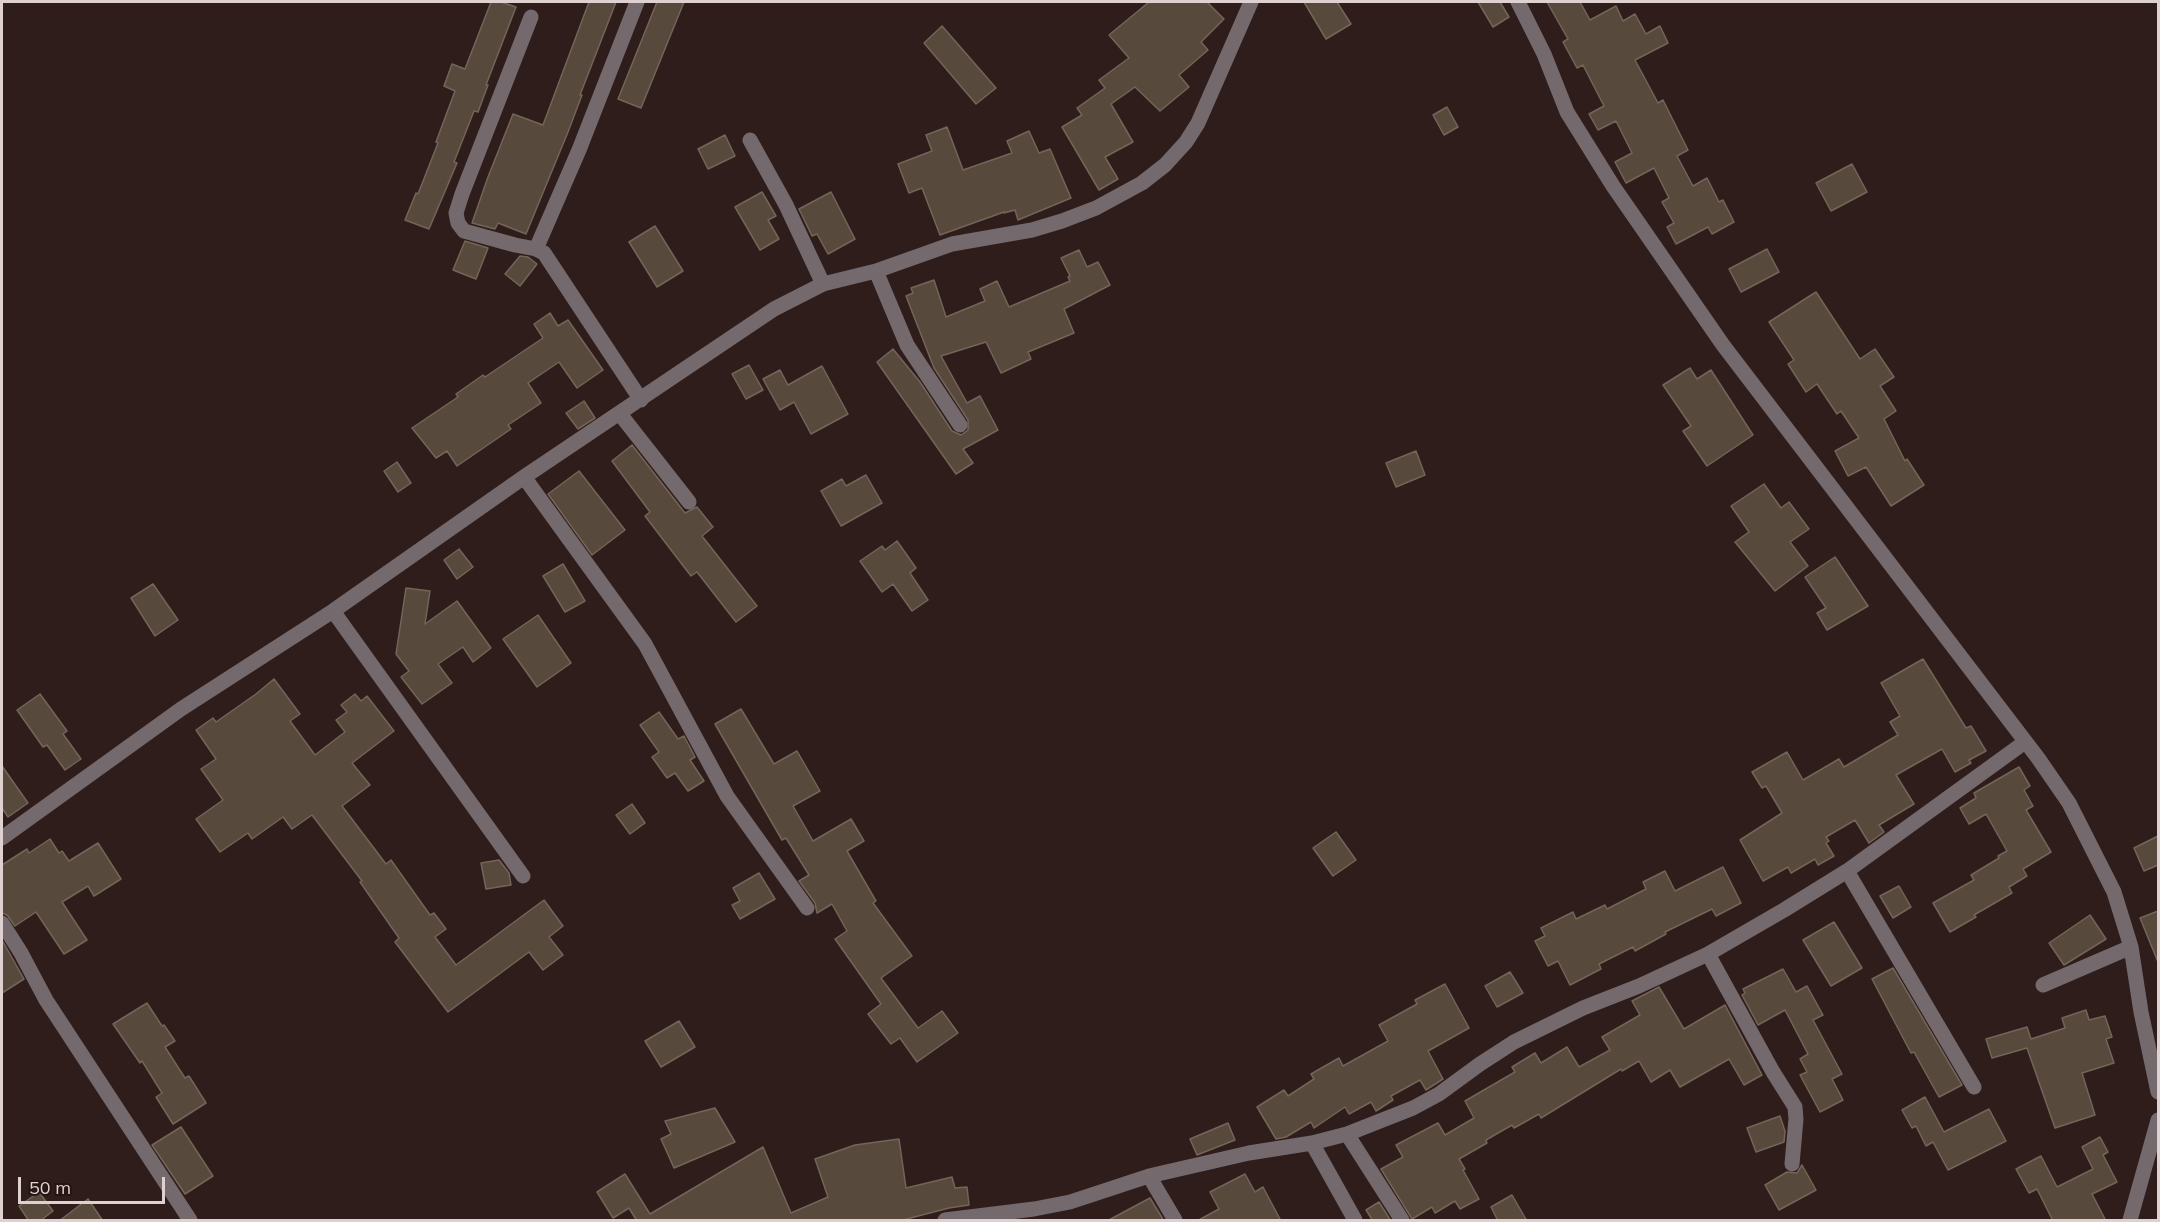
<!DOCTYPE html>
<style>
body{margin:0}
#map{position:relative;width:2160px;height:1222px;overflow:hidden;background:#2f1d1c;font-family:Mulish,sans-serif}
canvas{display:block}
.frame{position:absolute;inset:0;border:3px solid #ded1d0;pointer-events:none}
.scale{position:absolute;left:18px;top:1177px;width:147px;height:27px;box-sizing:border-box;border:3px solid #ded1d0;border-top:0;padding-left:8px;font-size:18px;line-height:21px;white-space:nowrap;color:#ded1d0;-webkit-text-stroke:4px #251412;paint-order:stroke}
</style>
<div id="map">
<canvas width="2160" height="1222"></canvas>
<div class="frame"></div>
<div class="scale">50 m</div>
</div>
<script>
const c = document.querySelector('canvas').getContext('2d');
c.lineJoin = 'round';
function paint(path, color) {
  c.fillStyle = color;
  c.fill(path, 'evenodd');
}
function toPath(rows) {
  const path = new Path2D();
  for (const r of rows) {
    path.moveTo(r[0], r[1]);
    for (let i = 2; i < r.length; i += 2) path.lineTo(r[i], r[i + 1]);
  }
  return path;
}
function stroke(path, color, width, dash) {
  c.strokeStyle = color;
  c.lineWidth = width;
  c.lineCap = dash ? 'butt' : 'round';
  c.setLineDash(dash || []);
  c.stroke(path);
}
const building = toPath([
 [491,2,501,2,516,7,486,85,488,85,478,112,474,111,454,162,457,163,429,229,405,220,416,193,418,194,438,143,436,142,455,91,444,86,452,64,465,69,491,2],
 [589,2,616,2,580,95,582,95,568,132,526,234,498,223,495,229,472,223,488,177,513,114,543,125,589,2],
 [657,2,684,2,641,108,618,99,657,2],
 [1149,2,1207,2,1224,19,1201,42,1208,50,1179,75,1189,87,1160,111,1135,87,1111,104,1133,142,1105,157,1118,179,1099,190,1062,127,1082,115,1077,108,1105,88,1099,80,1129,58,1109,35,1149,2],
 [1304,2,1337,2,1351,24,1326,39,1304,2],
 [1478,2,1500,2,1509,17,1493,27,1478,2],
 [1547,2,1580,2,1590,20,1616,6,1623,21,1635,14,1646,34,1660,26,1668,43,1635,60,1658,103,1663,100,1688,150,1677,156,1693,186,1707,178,1719,202,1723,200,1734,222,1712,234,1708,227,1676,244,1667,227,1674,223,1662,202,1669,198,1654,168,1626,183,1615,162,1632,153,1616,121,1598,130,1589,114,1604,106,1583,65,1577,68,1563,42,1568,39,1547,2],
 [942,26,996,88,976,104,924,43,942,26],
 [1447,107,1458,127,1444,135,1433,115,1447,107],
 [947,127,963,170,1012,153,1007,141,1029,131,1039,153,1050,149,1071,198,1018,220,1015,210,1004,213,1004,212,940,235,922,188,909,193,898,164,932,151,926,135,947,127],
 [725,135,735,156,708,169,698,149,725,135],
 [1852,164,1867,192,1831,211,1816,183,1852,164],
 [762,192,776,216,768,220,779,239,760,250,735,207,762,192],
 [831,192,855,239,828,254,817,234,812,236,799,209,831,192],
 [655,226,683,271,657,287,629,242,655,226],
 [465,241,488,248,476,279,453,270,465,241],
 [1767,249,1779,272,1741,292,1729,269,1767,249],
 [1079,250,1087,267,1098,262,1110,285,1064,309,1074,333,1028,352,1031,359,1001,373,986,342,941,356,967,403,980,396,998,430,963,449,973,463,956,474,877,362,893,349,920,382,952,431,961,435,968,430,968,420,934,368,906,296,913,293,911,288,934,280,946,317,985,301,980,289,997,281,1009,307,1070,281,1068,277,1070,276,1061,258,1079,250],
 [520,256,528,257,537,264,520,286,505,274,520,256],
 [1816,292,1860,359,1875,349,1894,377,1880,386,1896,411,1884,419,1905,461,1907,459,1924,485,1891,506,1866,467,1848,476,1835,451,1859,438,1841,411,1837,414,1817,384,1806,392,1788,364,1794,360,1769,322,1816,292],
 [550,313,558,326,568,320,603,370,577,388,559,362,528,383,541,403,508,425,511,429,457,466,447,451,436,458,412,428,458,397,456,394,483,375,485,377,543,338,534,324,550,313],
 [749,365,763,390,746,399,732,374,749,365],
 [822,366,848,414,811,434,794,402,780,410,763,379,780,370,788,385,822,366],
 [1690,368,1697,379,1711,370,1753,435,1707,466,1683,431,1691,426,1663,385,1690,368],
 [584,401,595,418,578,429,566,413,584,401],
 [632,445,685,513,697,507,713,527,702,536,757,606,736,622,697,572,691,576,645,516,650,512,612,461,632,445],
 [1416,451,1425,475,1396,487,1386,463,1416,451],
 [397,462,411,483,398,492,384,471,397,462],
 [579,471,625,530,592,555,548,494,579,471],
 [866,475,882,503,841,526,821,491,842,479,846,486,866,475],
 [1764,484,1781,508,1789,502,1809,529,1790,542,1808,566,1775,591,1735,542,1749,532,1731,506,1764,484],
 [897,541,916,568,910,573,928,600,912,611,893,584,882,592,860,561,882,546,885,550,897,541],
 [459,549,473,567,457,579,444,560,459,549],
 [1835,557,1868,606,1827,630,1817,613,1826,608,1805,577,1835,557],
 [563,564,585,601,565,612,543,576,563,564],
 [153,584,178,620,155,636,131,598,153,584],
 [406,588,430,591,425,624,457,601,491,648,473,662,463,647,438,664,452,683,422,704,401,677,409,671,396,654,406,588],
 [538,615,571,663,537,687,503,639,538,615],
 [1923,659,1966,728,1971,726,1986,751,1969,760,1971,763,1955,772,1942,749,1896,775,1914,804,1879,825,1884,832,1869,843,1855,820,1826,837,1829,841,1826,843,1834,856,1818,865,1815,859,1791,873,1788,867,1763,881,1740,840,1782,813,1766,786,1762,788,1752,772,1787,752,1803,780,1839,759,1844,767,1898,735,1890,722,1900,716,1881,683,1923,659],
 [274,679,300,714,290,721,315,755,345,732,336,720,347,712,341,705,355,694,361,701,367,696,394,731,352,763,370,785,342,806,386,864,391,860,430,915,434,913,446,929,435,937,456,965,544,900,563,926,549,937,563,955,543,970,529,952,448,1012,395,942,399,938,360,882,362,881,312,815,292,829,283,817,252,839,248,833,220,852,196,819,223,800,201,769,216,759,196,730,213,718,216,722,256,694,274,679],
 [40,694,67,731,63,734,81,759,65,770,47,745,43,747,17,710,40,694],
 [741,709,774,764,797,751,820,791,793,806,813,841,851,819,864,841,847,851,876,901,873,903,912,956,881,978,918,1028,942,1011,958,1033,917,1062,900,1038,891,1044,868,1014,881,1004,835,939,847,931,832,904,817,913,815,903,799,881,809,875,786,838,782,840,715,724,741,709],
 [659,712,678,739,684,736,695,757,690,760,704,781,688,791,675,773,667,778,652,757,659,752,640,725,659,712],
 [2,766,28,803,8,817,2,808,2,766],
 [2019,767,2030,786,2024,790,2033,806,2026,810,2051,852,2023,869,2027,876,2009,887,2012,893,1974,915,1976,917,1950,932,1933,903,1974,880,1971,875,1999,858,1998,856,2007,851,1986,814,1969,824,1960,808,1976,798,1974,793,2019,767],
 [632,804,645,823,630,834,616,815,632,804],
 [1336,832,1356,860,1333,876,1313,848,1336,832],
 [2158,836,2158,865,2144,871,2134,848,2158,836],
 [50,839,59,853,62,851,69,861,98,843,121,879,94,896,88,886,62,902,87,940,64,954,36,912,15,926,7,915,2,913,2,865,27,849,29,853,50,839],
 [499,860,509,873,511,885,486,889,481,863,499,860],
 [1723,867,1741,903,1716,916,1712,909,1665,932,1666,934,1635,951,1633,947,1599,964,1601,969,1570,985,1558,961,1548,966,1535,941,1545,936,1541,928,1573,912,1576,919,1605,905,1607,909,1646,889,1643,882,1665,871,1675,891,1723,867],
 [759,873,775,899,740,919,732,905,740,901,733,888,759,873],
 [1899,886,1911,907,1893,918,1880,896,1899,886],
 [2158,911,2158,962,2140,918,2158,911],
 [2090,915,2106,939,2064,965,2049,943,2090,915],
 [1834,922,1862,968,1831,986,1803,940,1834,922],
 [2,940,24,979,2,993,2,940],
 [1893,968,1962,1085,1939,1097,1914,1052,1911,1053,1872,979,1893,968],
 [1783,969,1796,992,1807,986,1823,1015,1813,1020,1842,1074,1832,1079,1843,1100,1820,1112,1800,1075,1807,1072,1800,1059,1808,1054,1785,1010,1758,1025,1742,995,1745,993,1743,989,1783,969],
 [1510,972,1523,993,1497,1007,1485,986,1510,972],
 [1445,984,1469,1028,1428,1051,1443,1079,1426,1090,1420,1080,1391,1096,1393,1100,1376,1111,1371,1102,1349,1114,1345,1107,1314,1128,1311,1122,1286,1137,1276,1139,1257,1107,1284,1090,1288,1096,1314,1079,1311,1074,1339,1058,1343,1066,1388,1041,1379,1025,1417,1004,1415,1000,1445,984],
 [1659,987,1684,1029,1725,1005,1762,1075,1744,1085,1729,1059,1680,1087,1670,1070,1651,1082,1639,1061,1622,1071,1621,1069,1541,1118,1539,1114,1514,1128,1512,1125,1486,1140,1487,1143,1459,1159,1465,1169,1463,1170,1479,1199,1460,1209,1455,1201,1435,1213,1432,1207,1412,1219,1381,1169,1403,1157,1396,1145,1438,1123,1445,1135,1474,1118,1465,1101,1515,1072,1512,1067,1535,1053,1541,1063,1567,1047,1579,1067,1610,1050,1602,1037,1640,1015,1632,1001,1659,987],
 [147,1003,162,1026,164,1025,175,1041,165,1047,185,1078,189,1076,206,1103,173,1124,156,1097,162,1093,142,1061,140,1063,113,1024,147,1003],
 [2086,1010,2089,1020,2105,1016,2112,1037,2106,1039,2114,1063,2082,1073,2095,1115,2055,1128,2027,1048,1992,1058,1986,1039,2027,1027,2031,1039,2065,1028,2062,1018,2086,1010],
 [679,1021,695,1047,661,1067,645,1041,679,1021],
 [1925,1097,1944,1132,1989,1109,2006,1141,1948,1170,1933,1142,1926,1146,1916,1126,1912,1128,1902,1110,1925,1097],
 [715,1108,735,1142,674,1168,661,1139,671,1134,665,1121,715,1108],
 [1780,1116,1785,1131,1784,1142,1756,1152,1747,1128,1780,1116],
 [1228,1123,1235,1140,1197,1155,1190,1139,1228,1123],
 [181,1127,213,1176,185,1194,152,1145,181,1127],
 [2100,1137,2108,1152,2103,1155,2117,1182,2092,1194,2106,1221,2053,1221,2037,1189,2029,1193,2016,1169,2041,1156,2057,1187,2093,1169,2082,1147,2100,1137],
 [899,1139,906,1188,952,1177,955,1188,967,1187,969,1205,949,1208,899,1221,637,1221,629,1208,613,1218,597,1192,625,1174,650,1214,763,1147,791,1213,828,1197,815,1159,855,1145,899,1139],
 [1802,1165,1816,1190,1779,1210,1765,1185,1787,1172,1797,1173,1802,1165],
 [1245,1174,1255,1192,1263,1187,1281,1221,1197,1221,1219,1209,1210,1192,1245,1174],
 [39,1192,53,1211,40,1221,29,1221,19,1206,39,1192],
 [1512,1195,1527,1221,1498,1221,1491,1207,1512,1195],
 [1150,1198,1164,1221,1107,1221,1135,1206,1150,1198],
 [88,1199,103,1221,59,1221,88,1199],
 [1379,1202,1391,1221,1373,1221,1366,1210,1379,1202]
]);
const minor = toPath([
 [1518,2,1544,54,1567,112,1613,186,1723,345,2038,758,2069,803,2114,892,2131,947,2141,1012,2158,1092],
 [531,17,462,194,456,213,458,223,464,231,515,245,536,249,544,253,641,400],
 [750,140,786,205,823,284],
 [536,249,579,150,637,2],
 [876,271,907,345,960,425],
 [620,414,689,502],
 [524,477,645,644,727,796,807,908],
 [333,611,523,876],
 [2,838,181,709,333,611,524,477,774,309,823,284,876,271,952,244,1032,230,1062,221,1096,208,1142,183,1165,165,1186,142,1198,123,1251,2],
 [1847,871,1974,1087],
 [2,923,21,953,46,1000,190,1220],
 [1708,954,1773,1072,1795,1107,1796,1119,1792,1164],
 [2043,985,2131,947],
 [1347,1134,1402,1220],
 [1312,1143,1355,1220],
 [1149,1176,1175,1220],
 [945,1220,1034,1209,1070,1202,1149,1176,1249,1153,1312,1143,1347,1134,1413,1108,1439,1094,1480,1064,1514,1042,1583,1008,1639,986,1708,954,1784,910,1847,871,2025,742],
 [2130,1220,2158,1120]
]);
paint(building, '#58493d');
stroke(building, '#756458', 1.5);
stroke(minor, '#746a6e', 15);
</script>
